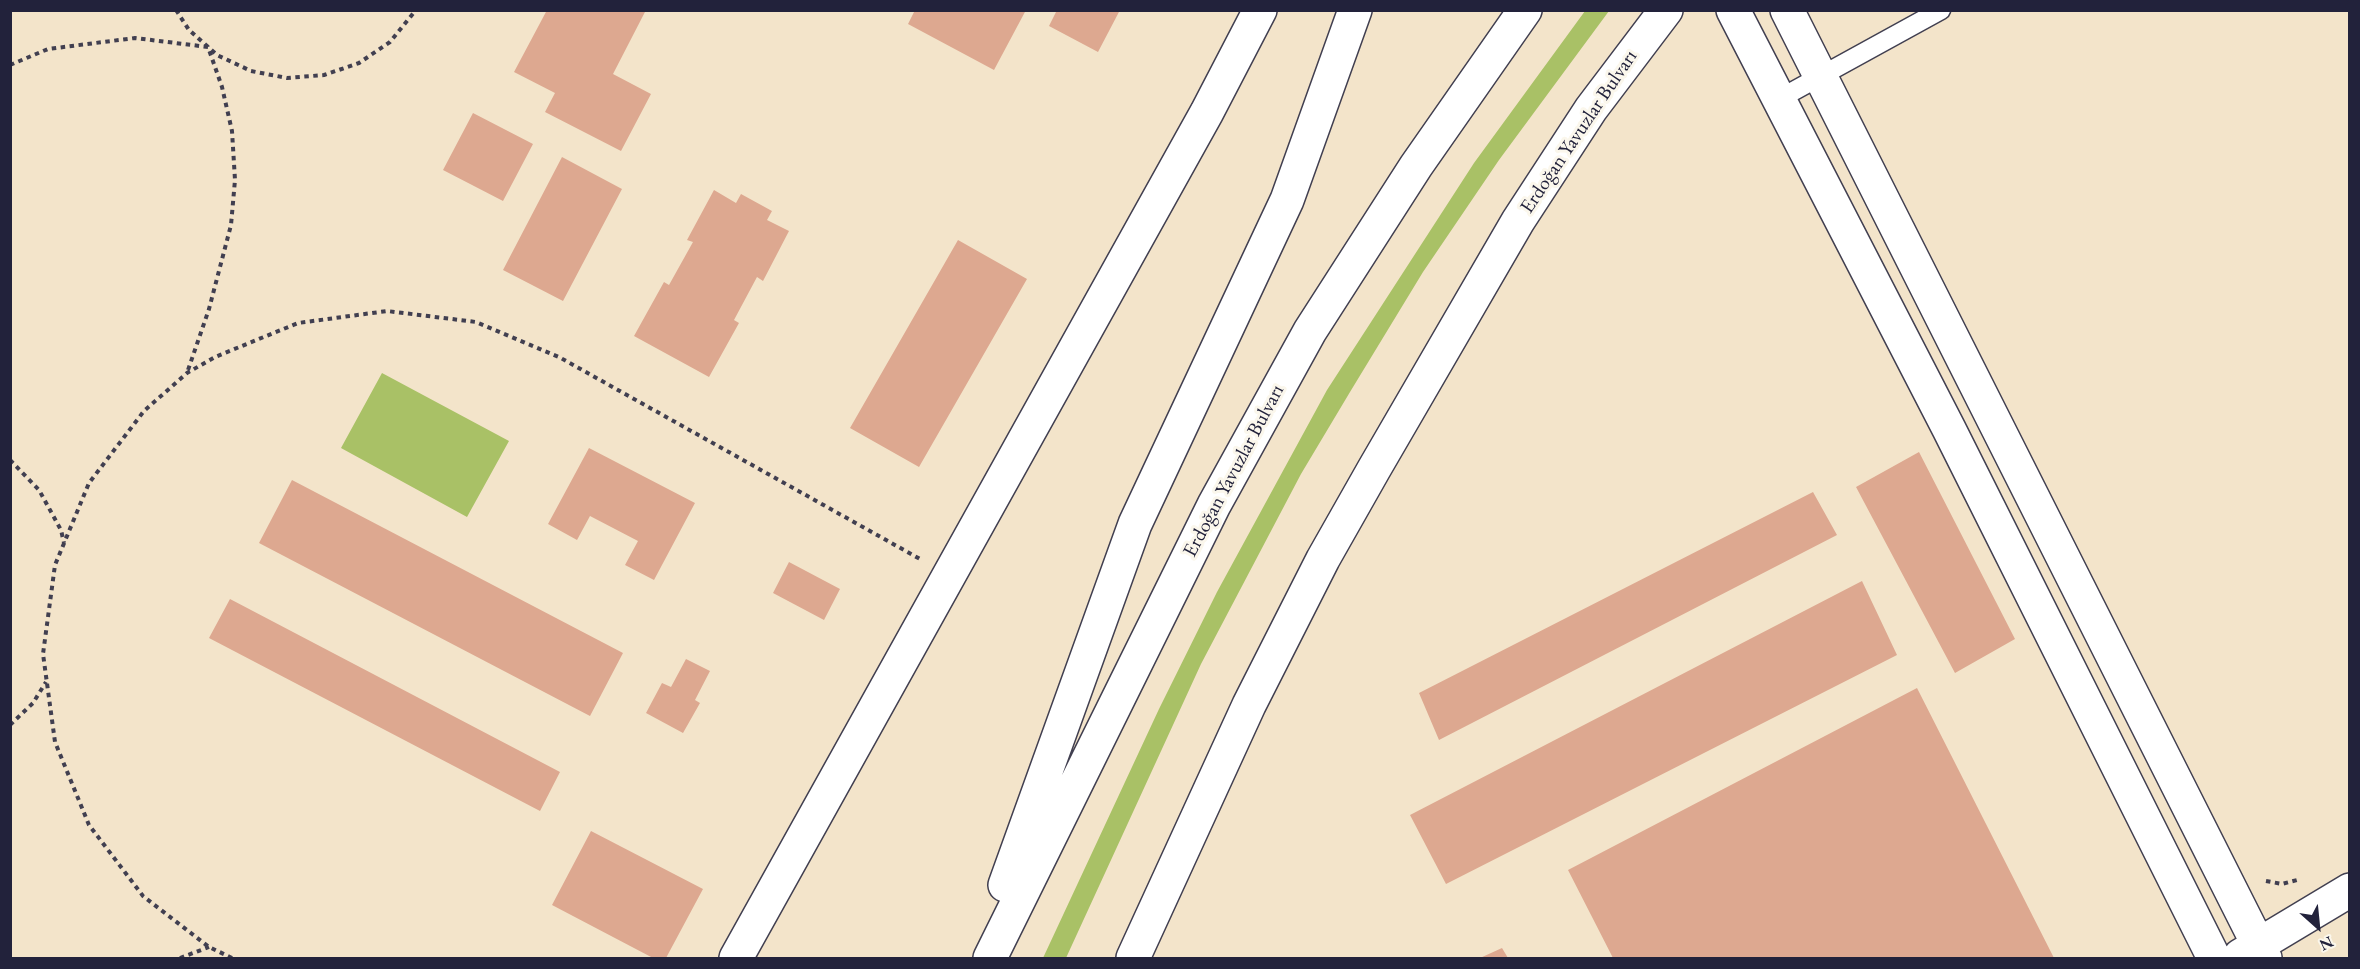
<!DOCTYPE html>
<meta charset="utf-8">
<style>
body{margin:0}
#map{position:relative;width:2360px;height:969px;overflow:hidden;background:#f3e4ca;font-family:"EB Garamond",serif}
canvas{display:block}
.frame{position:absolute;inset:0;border:12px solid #22223b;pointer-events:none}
.north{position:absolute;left:2288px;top:897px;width:60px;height:60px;-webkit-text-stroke:4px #fbf7ec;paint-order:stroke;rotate:153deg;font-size:16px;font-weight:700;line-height:24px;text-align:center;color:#22223b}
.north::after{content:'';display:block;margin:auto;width:21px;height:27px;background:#22223b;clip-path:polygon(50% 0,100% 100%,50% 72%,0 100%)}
</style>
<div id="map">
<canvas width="2360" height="969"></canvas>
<div class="frame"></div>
<div class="north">N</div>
</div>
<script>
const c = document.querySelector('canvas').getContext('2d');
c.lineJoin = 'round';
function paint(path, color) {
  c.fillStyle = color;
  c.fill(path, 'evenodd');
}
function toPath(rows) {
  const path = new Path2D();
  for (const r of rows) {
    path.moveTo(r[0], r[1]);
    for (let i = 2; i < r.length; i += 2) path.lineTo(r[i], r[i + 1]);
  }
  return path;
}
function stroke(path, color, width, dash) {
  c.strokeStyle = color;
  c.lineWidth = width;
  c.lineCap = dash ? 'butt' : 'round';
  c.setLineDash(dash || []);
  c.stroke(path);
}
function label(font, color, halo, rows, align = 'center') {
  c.font = font + ' "EB Garamond",serif';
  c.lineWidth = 6;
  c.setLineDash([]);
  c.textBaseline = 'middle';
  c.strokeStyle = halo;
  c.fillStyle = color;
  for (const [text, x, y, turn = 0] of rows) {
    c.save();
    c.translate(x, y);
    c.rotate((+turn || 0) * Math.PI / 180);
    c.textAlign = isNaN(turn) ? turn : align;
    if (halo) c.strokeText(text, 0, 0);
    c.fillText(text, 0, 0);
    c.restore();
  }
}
const green = toPath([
 [1585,11,1609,11,1499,160,1423,272,1350,392,1301,474,1201,664,1066,958,1043,958,1159,709,1217,592,1327,390,1474,163],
 [382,373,509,441,467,517,341,448]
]);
const building = toPath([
 [547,10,646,10,613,74,651,94,621,151,545,112,555,93,514,72],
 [915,10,1026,10,994,70,908,24],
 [1057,10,1120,10,1098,52,1049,26],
 [473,113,533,144,503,201,443,170],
 [562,157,622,189,563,301,503,270],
 [714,190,736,203,741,194,772,211,767,220,789,231,763,281,757,277,734,320,739,323,709,377,634,336,664,282,669,285,693,242,687,240],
 [958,240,1027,279,919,467,850,428],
 [589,448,695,503,654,580,625,565,638,541,590,516,577,540,548,524],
 [1919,452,2015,639,1955,673,1856,487],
 [292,480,623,653,590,716,259,543],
 [1813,492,1837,535,1439,740,1419,693],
 [789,562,840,589,824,620,773,593],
 [1862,581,1897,655,1446,884,1410,815],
 [230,599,560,772,540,811,209,638],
 [686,659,710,671,695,700,700,703,683,733,646,713,662,683,671,687],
 [1917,688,2054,958,1613,958,1568,870],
 [591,831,703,889,666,958,653,958,552,905],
 [1502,948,1508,958,1480,958]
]);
const path = toPath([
 [176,10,189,30,217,55,251,71,287,78,324,75,359,63,390,42,416,10],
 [10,65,48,49,135,38,208,47,222,87,232,131,235,180,231,225,209,309,187,373],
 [10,460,39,490,61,530,64,543],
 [10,725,33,703,46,682],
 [2266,881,2282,884,2297,880],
 [180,958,209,947],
 [232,958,209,947,143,896,89,825,55,742,43,654,55,565,89,483,144,411,187,373,215,357,298,323,387,311,476,322,559,357,920,559]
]);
const service = toPath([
 [1779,99,1941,10]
]);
const minor = toPath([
 [1733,10,1949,429,2214,958],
 [1787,10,2265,958],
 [2240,956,2350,890],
 [736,958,1207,112,1260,10]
]);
const primary = toPath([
 [1005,885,1135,524,1287,200,1355,10],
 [990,958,1214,505,1310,331,1416,166,1525,10],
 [1133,958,1249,705,1323,559,1374,469,1518,221,1591,109,1666,10]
]);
const streetNames = [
 ["Erdoğan Yavuzlar Bulvarı",1579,132,-56],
 ["Erdoğan Yavuzlar Bulvarı",1234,471,-62]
];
paint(green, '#a9c166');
paint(building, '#dda890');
stroke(service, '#413f50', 21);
stroke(minor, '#413f50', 36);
stroke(primary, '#413f50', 36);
stroke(path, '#413f50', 4, [4.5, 4.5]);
stroke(service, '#fff', 18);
stroke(minor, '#fff', 33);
stroke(primary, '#fff', 33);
label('20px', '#22223b', '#fbf7ec', streetNames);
</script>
